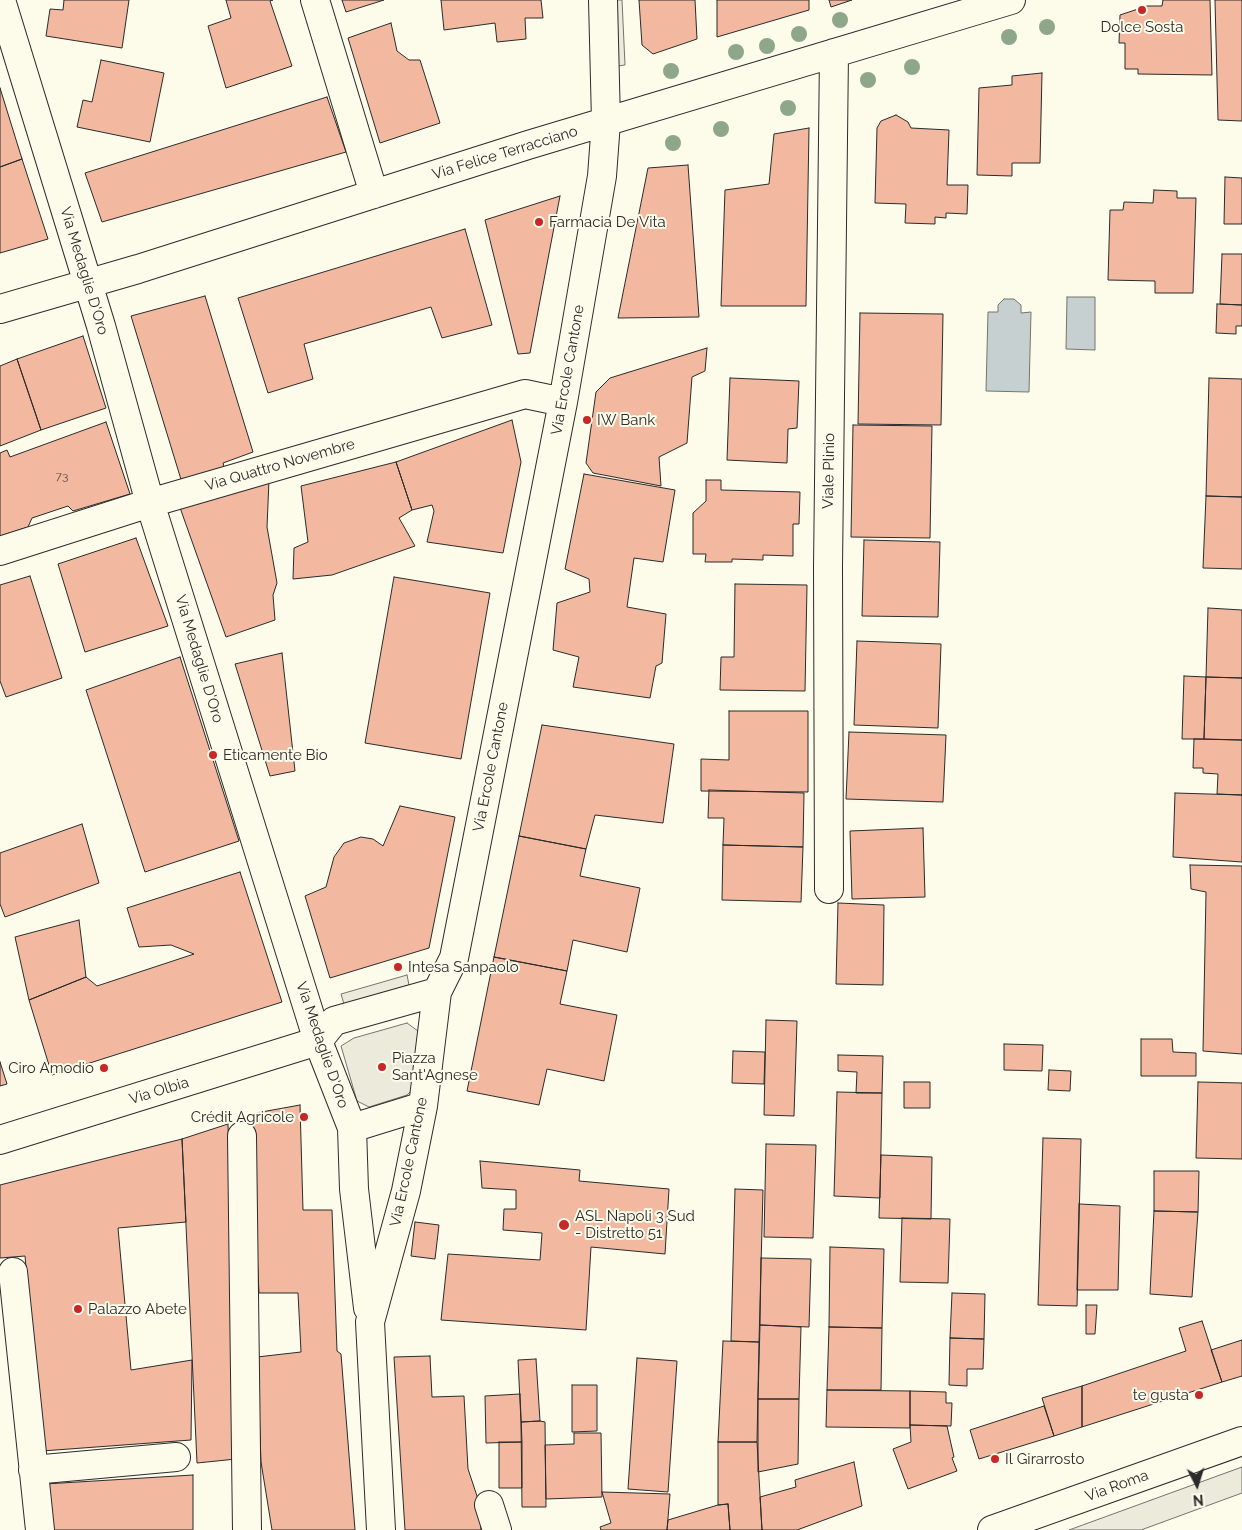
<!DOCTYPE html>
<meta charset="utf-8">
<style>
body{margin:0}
#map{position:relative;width:1242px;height:1530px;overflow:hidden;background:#fdfbea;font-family:Raleway,sans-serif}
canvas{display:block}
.north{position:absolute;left:1172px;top:1460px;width:50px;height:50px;-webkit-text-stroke:4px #fdfbea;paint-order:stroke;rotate:175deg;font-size:14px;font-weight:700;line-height:20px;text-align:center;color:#2b2b2b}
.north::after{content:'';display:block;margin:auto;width:18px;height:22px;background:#2b2b2b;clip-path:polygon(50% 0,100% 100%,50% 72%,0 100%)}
</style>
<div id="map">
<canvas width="1242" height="1530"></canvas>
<div class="north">N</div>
</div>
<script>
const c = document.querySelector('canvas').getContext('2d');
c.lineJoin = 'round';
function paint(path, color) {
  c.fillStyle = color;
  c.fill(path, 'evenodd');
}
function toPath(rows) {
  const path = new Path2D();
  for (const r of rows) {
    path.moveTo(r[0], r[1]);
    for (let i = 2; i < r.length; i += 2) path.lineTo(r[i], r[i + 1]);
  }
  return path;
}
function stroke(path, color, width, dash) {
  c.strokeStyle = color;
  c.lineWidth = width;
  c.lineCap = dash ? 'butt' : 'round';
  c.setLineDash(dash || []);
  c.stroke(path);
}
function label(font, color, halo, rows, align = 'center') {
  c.font = font + ' Raleway,sans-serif';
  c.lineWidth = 4;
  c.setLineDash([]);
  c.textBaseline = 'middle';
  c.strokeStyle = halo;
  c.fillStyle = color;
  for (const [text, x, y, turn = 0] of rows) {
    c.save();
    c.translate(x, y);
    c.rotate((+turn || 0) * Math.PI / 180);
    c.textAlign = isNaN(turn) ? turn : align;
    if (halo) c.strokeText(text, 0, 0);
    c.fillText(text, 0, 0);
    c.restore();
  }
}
const parking = toPath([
 [616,0,622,0,625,65,618,66,616,0],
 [407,975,409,985,344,1004,341,994,407,975],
 [407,1023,422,1034,414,1088,407,1095,369,1107,357,1101,341,1046,354,1038,407,1023],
 [1242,1467,1242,1493,1141,1530,1069,1530,1242,1467]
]);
const water = toPath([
 [1067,297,1095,297,1095,350,1066,349,1067,297],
 [1004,299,1014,299,1021,305,1021,313,1031,312,1029,392,986,391,988,312,998,312,998,305,1004,299]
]);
const building = toPath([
 [64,0,129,0,122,48,46,36,50,9,63,10,64,0],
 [226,0,273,0,270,1,292,66,226,88,208,26,231,18,226,0],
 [342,0,384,0,346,12,342,0],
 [441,0,541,0,543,18,525,18,526,39,497,42,495,23,444,30,441,0],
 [639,0,695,0,697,39,653,54,642,45,639,0],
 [717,0,809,0,809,10,717,37,717,0],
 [829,0,852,0,831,7,829,0],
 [1163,0,1210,0,1212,75,1138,74,1138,69,1125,69,1125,43,1119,43,1120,15,1147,6,1162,6,1163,0],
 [1215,0,1242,0,1242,121,1218,120,1215,0],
 [391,23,397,51,409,60,420,60,440,123,380,143,348,38,391,23],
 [101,60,164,73,150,142,77,127,83,100,92,102,101,60],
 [1042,73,1040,163,1012,163,1012,176,977,175,979,88,1012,85,1012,76,1042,73],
 [0,88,22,159,0,167,0,88],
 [327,97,346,152,102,222,85,173,327,97],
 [896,115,908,122,911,128,949,130,947,185,968,185,967,214,946,213,946,218,935,217,935,224,905,223,906,204,875,203,877,128,881,121,896,115],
 [809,128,806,306,721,306,725,190,769,184,774,134,809,128],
 [22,159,48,239,0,253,0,167,22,159],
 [688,165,699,317,618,318,648,168,688,165],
 [1225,177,1242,178,1242,224,1224,224,1225,177],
 [1154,190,1177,191,1177,198,1196,198,1193,293,1155,293,1155,281,1108,280,1110,210,1123,210,1124,202,1153,203,1154,190],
 [560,196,530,353,518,354,485,220,560,196],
 [465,229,492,325,442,338,431,307,304,344,313,379,268,393,238,298,465,229],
 [1222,254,1242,254,1242,305,1220,304,1222,254],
 [205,296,253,452,223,463,226,475,183,486,131,316,205,296],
 [1217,304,1242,305,1242,326,1236,326,1236,334,1216,333,1217,304],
 [860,313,943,314,941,425,858,424,860,313],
 [83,336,106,408,41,430,17,359,83,336],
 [707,348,705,371,692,377,687,443,659,457,661,486,593,473,586,463,596,392,610,378,707,348],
 [17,359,41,430,0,446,0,366,17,359],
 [730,378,799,381,797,428,788,429,787,463,727,460,730,378],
 [1209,378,1242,379,1242,497,1206,496,1209,378],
 [512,420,521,462,503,553,427,542,434,511,432,505,412,510,396,462,512,420],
 [106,422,130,494,73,511,68,506,32,518,28,527,0,536,0,453,7,450,10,457,106,422],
 [853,425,932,426,930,538,851,537,853,425],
 [396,462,412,510,399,518,415,546,332,575,293,579,294,548,308,542,301,486,396,462],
 [584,474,675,490,663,562,634,558,627,607,666,614,662,663,656,666,650,698,573,687,579,657,553,650,557,603,590,592,589,579,565,569,584,474],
 [269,480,267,527,277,583,273,595,275,620,226,637,178,502,269,480],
 [706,480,721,480,721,490,800,492,799,524,793,524,793,556,763,555,763,560,732,559,732,562,705,562,706,554,693,554,693,513,706,501,706,480],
 [1206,496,1242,497,1242,569,1203,568,1206,496],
 [136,538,168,626,85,652,58,564,136,538],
 [864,540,940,542,938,617,862,616,864,540],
 [30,576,62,678,6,697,0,681,0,585,30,576],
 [394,577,490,593,461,759,365,743,394,577],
 [735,584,807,585,805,691,720,690,721,657,734,657,735,584],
 [1208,608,1242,610,1242,678,1206,677,1208,608],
 [857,641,941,644,938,728,854,725,857,641],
 [282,653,295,771,270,776,235,664,282,653],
 [180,657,239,841,145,872,86,690,180,657],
 [1184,676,1206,677,1204,739,1182,739,1184,676],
 [1206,677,1242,678,1242,740,1204,739,1206,677],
 [729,711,808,711,808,792,701,791,701,759,729,760,729,711],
 [542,725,674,744,663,823,595,815,586,849,519,836,542,725],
 [849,732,946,735,943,802,846,799,849,732],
 [1194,739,1242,740,1242,795,1217,794,1218,774,1203,773,1203,768,1193,768,1194,739],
 [709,790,804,793,803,847,723,845,724,818,708,818,709,790],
 [1175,793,1242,795,1242,862,1173,857,1175,793],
 [400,806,455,817,429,948,330,978,305,896,326,887,334,857,344,843,361,837,373,839,383,846,400,806],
 [82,824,99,883,5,917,0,904,0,853,82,824],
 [923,828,925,897,852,899,850,831,923,828],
 [519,836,586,849,580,876,640,888,627,952,573,940,567,971,494,957,519,836],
 [723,845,803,847,801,902,722,900,723,845],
 [1190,865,1242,866,1242,1054,1203,1051,1206,892,1191,889,1190,865],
 [240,872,282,1002,52,1075,29,1000,86,977,97,986,194,954,171,945,139,947,127,908,240,872],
 [838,903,884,905,883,985,836,984,838,903],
 [79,920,86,977,29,1000,15,937,79,920],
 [494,957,567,971,560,1004,617,1015,604,1081,547,1069,539,1105,467,1091,494,957],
 [766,1020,797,1021,794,1116,764,1115,766,1020],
 [1141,1039,1172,1039,1173,1052,1196,1053,1196,1076,1141,1076,1141,1039],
 [1004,1044,1043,1045,1042,1071,1004,1070,1004,1044],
 [733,1051,765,1052,764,1084,732,1083,733,1051],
 [838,1055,883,1056,882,1093,856,1093,857,1072,838,1071,838,1055],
 [0,1062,7,1084,0,1086,0,1062],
 [1049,1070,1071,1071,1070,1091,1048,1090,1049,1070],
 [904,1082,930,1082,930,1108,904,1108,904,1082],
 [1198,1082,1242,1083,1242,1159,1196,1158,1198,1082],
 [837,1092,882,1093,880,1198,834,1196,837,1092],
 [300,1105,303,1210,332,1210,337,1351,341,1354,355,1530,272,1530,261,1462,257,1357,301,1352,298,1293,259,1293,251,1133,256,1113,300,1105],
 [228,1124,236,1459,197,1463,182,1139,228,1124],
 [1043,1138,1081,1139,1077,1306,1038,1305,1043,1138],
 [182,1139,186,1222,118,1228,131,1370,192,1360,191,1440,42,1451,25,1256,0,1258,0,1185,182,1139],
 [766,1144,816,1145,813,1238,764,1237,766,1144],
 [881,1155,932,1157,931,1219,879,1218,881,1155],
 [480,1161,580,1170,579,1181,669,1189,665,1254,591,1247,586,1330,441,1320,448,1254,540,1260,542,1233,503,1230,504,1209,516,1209,516,1190,482,1188,480,1161],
 [1154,1171,1199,1171,1198,1212,1154,1211,1154,1171],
 [735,1189,763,1190,759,1342,731,1341,735,1189],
 [1079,1204,1120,1206,1118,1290,1077,1290,1079,1204],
 [1154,1211,1198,1212,1192,1297,1150,1294,1154,1211],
 [902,1218,950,1219,948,1283,900,1282,902,1218],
 [415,1222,439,1225,435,1259,411,1256,415,1222],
 [830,1247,884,1249,882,1328,829,1327,830,1247],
 [761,1258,811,1259,809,1327,760,1325,761,1258],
 [952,1293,985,1294,984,1339,950,1338,952,1293],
 [1086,1305,1097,1305,1095,1334,1086,1334,1086,1305],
 [1202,1321,1222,1382,1082,1427,1082,1386,1186,1351,1179,1328,1202,1321],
 [760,1325,801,1327,799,1399,758,1399,760,1325],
 [829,1327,882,1328,881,1390,827,1390,829,1327],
 [950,1338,984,1339,983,1369,967,1369,967,1386,949,1385,950,1338],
 [1242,1340,1242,1376,1222,1382,1211,1350,1242,1340],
 [723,1341,759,1342,757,1442,718,1442,723,1341],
 [430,1356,432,1397,464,1396,468,1469,479,1502,481,1530,405,1530,394,1357,430,1356],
 [637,1358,677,1361,668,1492,628,1489,637,1358],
 [536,1359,540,1421,521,1422,518,1360,536,1359],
 [572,1385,597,1385,597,1431,572,1432,572,1385],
 [1082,1386,1082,1427,1054,1436,1042,1398,1082,1386],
 [827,1390,910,1391,910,1428,826,1427,827,1390],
 [910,1391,946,1392,946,1403,952,1403,951,1426,910,1425,910,1391],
 [520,1394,522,1442,486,1443,485,1396,520,1394],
 [758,1399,799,1399,798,1464,758,1472,758,1399],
 [1044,1406,1054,1436,979,1459,970,1430,1044,1406],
 [540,1421,545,1422,546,1507,522,1507,521,1422,540,1421],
 [910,1425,947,1426,954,1457,952,1458,957,1471,908,1489,893,1449,911,1442,910,1425],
 [574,1433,601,1433,602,1497,546,1499,545,1445,574,1444,574,1433],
 [499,1442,522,1442,522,1488,499,1488,499,1442],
 [718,1442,757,1442,762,1530,730,1530,728,1504,718,1505,718,1442],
 [854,1462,862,1506,797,1530,762,1530,760,1497,796,1487,795,1480,854,1462],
 [193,1475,193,1530,50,1530,45,1484,193,1475],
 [602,1492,670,1494,667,1530,601,1530,600,1527,611,1523,602,1492],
 [728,1504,730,1530,667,1530,668,1520,718,1505,728,1504]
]);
const minor = toPath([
 [1,0,101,326,150,503,318,1041,352,1128,354,1189,368,1308],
 [315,0,374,194],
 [0,309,138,269,528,145,1011,0],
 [0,551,150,503,525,394,563,402],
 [829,889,828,567,834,53],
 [352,1128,423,1106],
 [242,1136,247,1530],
 [0,1140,318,1041,334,1021,437,992],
 [13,1272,40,1530],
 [33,1470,176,1457],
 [489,1505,497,1530],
 [381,1530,370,1322,406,1191,423,1106,437,992,454,958,563,402,602,176,606,122,603,0]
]);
const major = toPath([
 [992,1530,1242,1441]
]);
const trees = [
 [840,20],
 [1047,27],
 [799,34],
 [1009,37],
 [767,46],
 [736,52],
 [912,67],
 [671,71],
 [868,80],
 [788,108],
 [721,129],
 [673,143]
];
const markers = [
 [1142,10,5,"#c62828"],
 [539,222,5,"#c62828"],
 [587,420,5,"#c62828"],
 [213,755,5,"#c62828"],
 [398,967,5,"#c62828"],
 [382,1067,5,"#c62828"],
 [104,1068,5,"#c62828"],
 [304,1117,5,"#c62828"],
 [564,1225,6,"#c62828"],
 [78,1309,5,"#c62828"],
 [1199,1395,5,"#c62828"],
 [995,1459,5,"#c62828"]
];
const numberNames = [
 ["73",62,476]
];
const poiNames = [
 ["Dolce Sosta",1142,27,"center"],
 ["Farmacia De Vita",549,222],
 ["IW Bank",597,420],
 ["Eticamente Bio",223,755],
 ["Intesa Sanpaolo",408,967],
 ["Piazza",392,1058],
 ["Sant'Agnese",392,1075],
 ["Ciro Amodio",94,1068,"right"],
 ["Crédit Agricole",294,1117,"right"],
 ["ASL Napoli 3 Sud",575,1216],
 ["- Distretto 51",575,1233],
 ["Palazzo Abete",88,1309],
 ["te gusta",1189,1395,"right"],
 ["Il Girarrosto",1005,1459]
];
const streetNames = [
 ["Via Felice Terracciano",505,153,-17],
 ["Via Medaglie D'Oro",84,271,73],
 ["Via Ercole Cantone",568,370,-80],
 ["Via Quattro Novembre",280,465,-16],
 ["Viale Plinio",829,471,-89],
 ["Via Medaglie D'Oro",199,659,73],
 ["Via Ercole Cantone",491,767,-79],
 ["Via Medaglie D'Oro",322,1045,71],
 ["Via Olbia",159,1091,-17],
 ["Via Ercole Cantone",409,1162,-78],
 ["Via Roma",1117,1486,-20]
];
paint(parking, '#eceadb');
stroke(parking, '#74746e', 1);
paint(water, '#c7d0d0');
stroke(water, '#74746e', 1);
paint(building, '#f2b8a0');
stroke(building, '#2b2b2b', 1);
stroke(minor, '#2b2b2b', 30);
stroke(major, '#2b2b2b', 30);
stroke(minor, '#fdfbea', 28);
stroke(major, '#fdfbea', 28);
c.fillStyle = '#8ea78a';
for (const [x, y] of trees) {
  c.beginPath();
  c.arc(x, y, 8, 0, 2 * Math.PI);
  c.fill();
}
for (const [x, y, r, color] of markers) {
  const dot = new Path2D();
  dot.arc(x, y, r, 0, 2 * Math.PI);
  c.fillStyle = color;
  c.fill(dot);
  stroke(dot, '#fdfbea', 2);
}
label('12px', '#5d4e48', null, numberNames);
label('15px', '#2b2b2b', '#fdfbea', poiNames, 'left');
label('15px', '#2b2b2b', '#fdfbea', streetNames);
</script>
